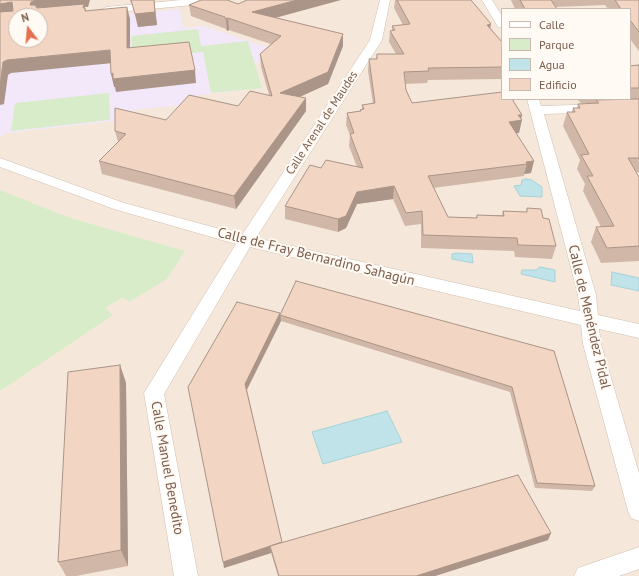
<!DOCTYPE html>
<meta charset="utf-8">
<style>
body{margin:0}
#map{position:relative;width:639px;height:576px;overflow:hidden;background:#fdf6ec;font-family:"PT Sans",sans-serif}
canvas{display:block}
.legend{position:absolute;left:501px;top:8px;width:130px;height:92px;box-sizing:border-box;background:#fffaf3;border:1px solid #cabbb1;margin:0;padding:5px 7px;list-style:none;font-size:12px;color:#7a5c4d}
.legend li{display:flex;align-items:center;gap:8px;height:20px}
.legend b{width:20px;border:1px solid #cabbb1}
.north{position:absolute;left:8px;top:8px;width:40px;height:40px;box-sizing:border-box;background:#fffaf3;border:1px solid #cabbb1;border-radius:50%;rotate:344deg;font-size:11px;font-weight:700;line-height:16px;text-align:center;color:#7a5c4d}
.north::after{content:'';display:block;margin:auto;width:14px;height:18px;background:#e76f51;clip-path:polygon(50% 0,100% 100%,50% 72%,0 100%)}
</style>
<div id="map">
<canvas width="639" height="576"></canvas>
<ul class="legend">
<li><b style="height:5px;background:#fff"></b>Calle</li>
<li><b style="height:11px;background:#d8ecc9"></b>Parque</li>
<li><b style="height:11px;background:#bfe3e8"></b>Agua</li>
<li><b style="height:11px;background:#f3d5c3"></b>Edificio</li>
</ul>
<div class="north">N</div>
</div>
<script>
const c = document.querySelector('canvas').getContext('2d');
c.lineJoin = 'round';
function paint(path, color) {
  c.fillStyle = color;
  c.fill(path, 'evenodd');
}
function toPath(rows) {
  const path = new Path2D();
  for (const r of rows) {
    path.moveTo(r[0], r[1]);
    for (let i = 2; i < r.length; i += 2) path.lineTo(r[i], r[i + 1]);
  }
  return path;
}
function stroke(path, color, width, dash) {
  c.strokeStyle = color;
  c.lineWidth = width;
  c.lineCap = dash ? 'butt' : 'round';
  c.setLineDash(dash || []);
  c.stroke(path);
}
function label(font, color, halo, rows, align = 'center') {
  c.font = font + ' "PT Sans",sans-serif';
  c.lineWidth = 4;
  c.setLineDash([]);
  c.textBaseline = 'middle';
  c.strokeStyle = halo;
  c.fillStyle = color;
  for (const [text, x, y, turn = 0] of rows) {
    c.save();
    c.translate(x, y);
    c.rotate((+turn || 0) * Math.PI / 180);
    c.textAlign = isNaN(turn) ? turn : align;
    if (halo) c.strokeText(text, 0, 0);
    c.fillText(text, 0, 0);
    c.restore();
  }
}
const residential = toPath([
 [0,0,639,0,639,576,0,576],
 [502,9,630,9,630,99,502,99],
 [16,16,40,16,40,40,16,40]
]);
const education = toPath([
 [180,9,183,28,204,26,272,49,255,65,262,88,198,95,200,103,116,112,115,121,6,133,0,137,0,26,16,40,40,40,40,22]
]);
const green = toPath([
 [198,29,201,46,248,41,262,88,211,93,203,52,133,59,131,36],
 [109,93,110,120,11,131,15,103],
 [0,190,67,217,185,251,167,279,129,302,123,297,105,308,113,315,0,391]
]);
const water = toPath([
 [526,179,532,180,542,187,542,197,520,196,514,186,521,185,522,180,526,179],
 [456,253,472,254,473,263,452,259,452,254,456,253],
 [540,267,555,270,555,282,521,274,522,270,536,270,540,267],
 [612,272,639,278,639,291,611,285,612,272],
 [387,411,402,442,323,464,312,432,387,411]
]);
const street = toPath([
 [181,0,221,0,216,3,106,13,101,10,106,7,181,0],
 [380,0,390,0,382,40,256,238,580,311,578,295,527,99,539,99,541,106,639,103,639,111,544,114,596,295,598,315,639,324,639,338,599,329,601,344,639,473,639,521,631,518,628,511,583,344,581,325,250,247,164,394,198,576,174,576,144,393,236,244,114,209,0,167,0,158,124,203,242,235,370,40,380,0],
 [482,0,492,0,502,16,502,28,498,27,482,0],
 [639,547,639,569,619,576,574,576,578,568,639,547]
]);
const wall = toPath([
 [130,0,154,0,157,25,138,27,132,3,131,3],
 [395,0,471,0,491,29,502,42,502,79,428,80,427,83,405,84,406,90,412,103,521,119,519,133,516,133,531,173,524,174,524,176,433,188,448,217,476,218,477,215,502,215,503,211,526,212,527,208,543,218,556,246,552,259,515,257,514,251,421,248,421,224,405,226,393,199,357,204,346,228,338,232,285,219,285,206,321,168,357,167,349,146,350,135,346,125,347,113,360,111,360,110,362,109,362,105,373,104,368,71,369,59,376,59,377,54,396,54,389,42,390,31,392,31,392,26,403,25,394,8],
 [511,0,639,0,639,51,630,39,630,9,608,9,605,5,556,7,557,9,515,9],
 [189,5,276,18,343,34,343,46,328,84,299,97,306,98,306,111,236,209,102,174,99,161,118,142,115,131,166,120,238,106,269,95,261,67,260,54,271,44,229,30,227,31,226,29,191,16],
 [639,65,639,172,636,172,639,177,639,261,601,263,591,242,596,227,601,227,583,191,585,184,577,169,580,160,563,126,567,112,572,112,573,108,577,108,578,104,594,104,595,103,581,103,577,99,630,99,630,66],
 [237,302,280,315,554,351,595,486,592,491,535,488,510,392,281,321,247,390,282,543,551,533,548,540,435,576,278,576,271,553,224,568],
 [120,365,126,383,128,566,76,576,66,576,58,562]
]);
const shadedWall = toPath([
 [35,0,90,0,88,7,84,7,85,8,88,20,40,12,30,5,31,2],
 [131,0,154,0,157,25,138,27,135,14],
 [297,0,341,0,253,24,252,12],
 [12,2,16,14,0,17,0,4],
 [127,7,130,19,130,61,127,48],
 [228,18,229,30,227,31,226,19],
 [491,24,489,36,487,25],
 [343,34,343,46,328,84,280,106,280,93],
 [110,50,113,63,11,73,8,75,4,104,0,105,0,86,3,62,7,60],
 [195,70,196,83,116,92,115,87,114,87,111,74],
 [306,98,306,111,236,209,234,196],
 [518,115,522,115,521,120,522,120,519,133,506,134,509,122],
 [534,161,531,173,524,174,527,164,526,162],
 [394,186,393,199,357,204,346,228,338,232,338,219,357,192],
 [280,313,281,321,246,391,245,384],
 [120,365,126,383,128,566,121,550],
 [551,533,548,540,435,576,416,576],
 [270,546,271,553,224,568,223,562]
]);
const building = toPath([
 [0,0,35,0,31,2,30,5,35,5,37,8,84,4,83,8,85,8,85,11,127,7,127,48,189,42,195,70,113,79,113,73,111,74,110,50,7,60,3,62,0,86,0,12,13,11,12,2,0,4,0,0],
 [16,16,40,16,40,40,16,40,16,16],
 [131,0,154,0,155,12,135,14,131,0],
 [201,0,227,0,238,4,247,0,297,0,252,12,343,34,328,72,280,93,306,98,234,196,99,161,126,134,115,131,115,108,166,120,189,95,238,106,250,91,272,96,260,54,281,36,228,18,226,19,225,17,189,5,201,0],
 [397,0,471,0,491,24,487,25,502,42,502,67,428,68,429,71,404,72,406,90,412,103,502,92,502,99,512,99,522,115,518,115,522,120,509,122,534,161,526,162,527,164,428,176,448,217,477,218,477,215,504,216,503,211,527,212,527,208,541,209,543,218,549,219,556,246,518,245,517,238,423,235,422,211,406,213,394,186,357,192,346,216,338,219,285,206,310,165,321,168,326,160,363,168,350,134,354,133,347,113,361,111,360,110,364,109,362,105,375,103,369,59,377,59,377,54,404,54,390,31,395,30,392,26,410,24,397,0],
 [520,0,551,0,557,9,525,9,520,0],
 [615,0,639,0,639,32,630,20,630,9,621,9,615,0],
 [639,65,639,88,630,88,630,66,639,65],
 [639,99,639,158,628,158,639,177,639,246,607,248,596,227,614,226,587,176,593,176,581,155,589,154,567,112,575,112,573,108,580,108,578,104,599,103,596,100,639,99],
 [296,281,554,351,595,486,537,483,512,387,280,315,296,281],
 [237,302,280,313,245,384,282,542,223,562,188,387,237,302],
 [120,365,121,550,58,562,68,372,120,365],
 [518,475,551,533,416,576,279,576,270,546,518,475]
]);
const farStreetnames = [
 ["Calle Arenal de Maudes",322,123,-57]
];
const streetNames = [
 ["Calle de Fray Bernardino Sahagún",316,257,14],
 ["Calle de Menéndez Pidal",589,317,77],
 ["Calle Manuel Benedito",167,468,80]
];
paint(residential, '#f5e8da');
paint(education, '#f3e8fa');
paint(green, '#d8ecc9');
paint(water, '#bfe3e8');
stroke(water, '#a5d3da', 1);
stroke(street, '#d1beb0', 1);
paint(street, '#fff');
paint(wall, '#d1b7a8');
paint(shadedWall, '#aa9588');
paint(building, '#f3d5c3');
stroke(building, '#aa9588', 1);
label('12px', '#7a5c4d', '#fffaf3', farStreetnames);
label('14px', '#7a5c4d', '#fffaf3', streetNames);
</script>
